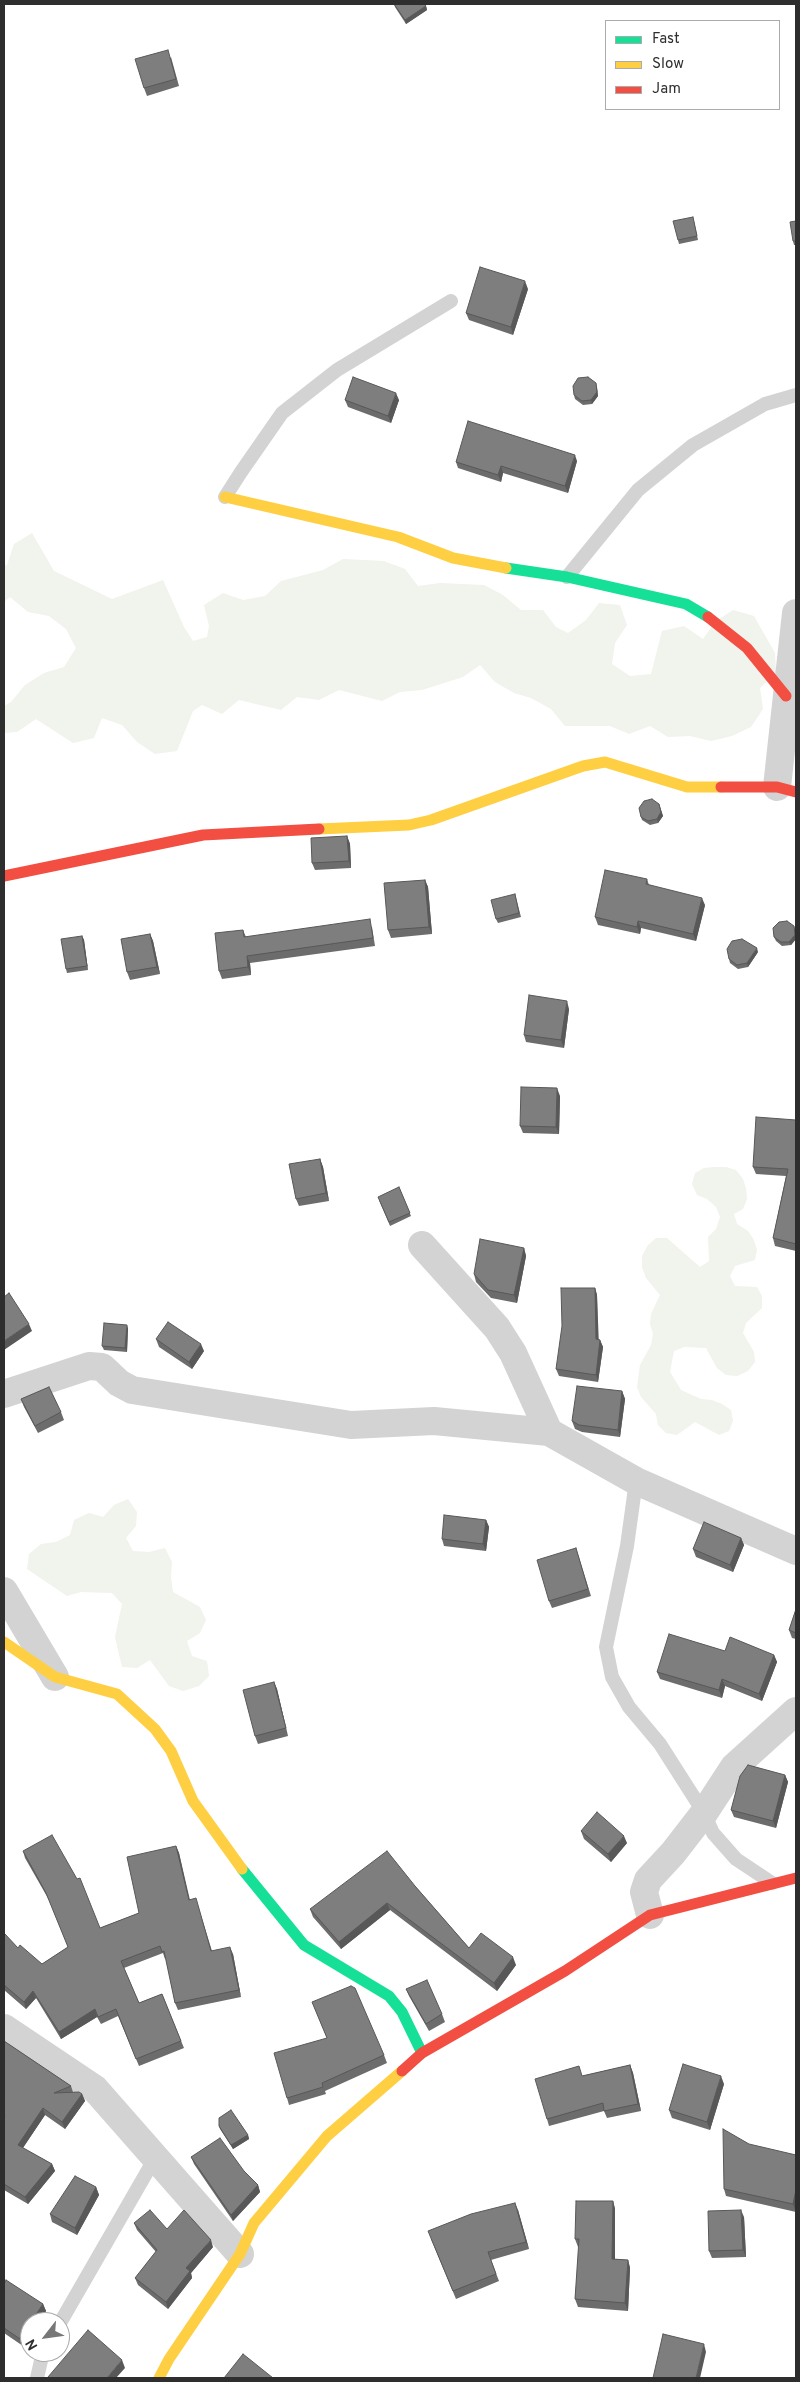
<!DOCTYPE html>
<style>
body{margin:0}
#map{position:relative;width:800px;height:2382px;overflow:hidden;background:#fff;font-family:Overpass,sans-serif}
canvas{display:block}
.frame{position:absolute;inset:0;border:5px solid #2e2e2e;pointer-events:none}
.legend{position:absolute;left:605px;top:20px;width:175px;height:90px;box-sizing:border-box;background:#fff;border:1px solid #ababab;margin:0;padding:6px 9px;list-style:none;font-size:15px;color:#2e2e2e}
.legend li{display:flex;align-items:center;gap:10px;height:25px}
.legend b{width:25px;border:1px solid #ababab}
.north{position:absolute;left:20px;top:2312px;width:50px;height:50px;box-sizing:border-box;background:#fff;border:1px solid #ababab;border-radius:50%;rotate:240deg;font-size:14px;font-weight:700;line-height:20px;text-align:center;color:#2e2e2e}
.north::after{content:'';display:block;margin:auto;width:18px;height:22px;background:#777;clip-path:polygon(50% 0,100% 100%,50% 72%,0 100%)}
</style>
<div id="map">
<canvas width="800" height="2382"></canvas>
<div class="frame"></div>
<ul class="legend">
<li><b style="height:6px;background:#16e098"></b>Fast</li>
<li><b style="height:6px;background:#ffcf43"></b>Slow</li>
<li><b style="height:6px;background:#f24e42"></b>Jam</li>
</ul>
<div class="north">N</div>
</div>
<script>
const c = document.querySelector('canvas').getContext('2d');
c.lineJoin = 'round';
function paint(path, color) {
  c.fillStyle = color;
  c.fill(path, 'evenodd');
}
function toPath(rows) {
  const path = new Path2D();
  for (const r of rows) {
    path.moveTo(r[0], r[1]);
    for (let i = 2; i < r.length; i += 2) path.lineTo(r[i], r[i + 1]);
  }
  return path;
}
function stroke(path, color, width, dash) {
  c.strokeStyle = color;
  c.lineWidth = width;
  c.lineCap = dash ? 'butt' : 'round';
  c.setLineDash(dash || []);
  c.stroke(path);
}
const green = toPath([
 [32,533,54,571,112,599,163,580,184,627,193,641,207,637,209,626,204,605,223,593,243,600,265,596,281,581,323,570,343,559,384,561,405,569,418,586,440,583,484,585,503,595,521,610,543,610,556,627,568,633,586,620,599,603,620,605,627,625,615,643,612,664,630,676,651,674,662,631,684,626,703,639,716,621,733,610,754,616,775,653,776,673,760,688,763,709,751,727,732,736,711,741,690,736,668,737,650,726,629,734,610,726,565,726,551,709,531,698,514,693,495,682,480,665,463,677,422,690,400,692,382,701,339,690,319,700,297,697,281,710,239,700,222,714,202,705,193,711,177,751,155,754,137,742,122,725,102,718,94,738,73,743,36,719,17,732,4,733,4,706,11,702,25,685,44,673,64,667,76,648,66,629,49,616,28,612,10,597,4,602,4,566,7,565,14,544],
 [714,1167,726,1167,736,1170,743,1179,746,1188,747,1199,743,1209,734,1214,737,1224,748,1231,754,1240,757,1250,755,1260,735,1266,730,1276,735,1286,757,1287,762,1296,762,1308,746,1323,743,1333,754,1352,755,1362,748,1371,737,1376,726,1375,717,1368,706,1348,684,1347,674,1351,670,1372,681,1390,701,1399,712,1400,722,1404,731,1410,733,1421,729,1431,719,1435,695,1422,677,1435,666,1433,658,1425,656,1414,641,1397,637,1387,640,1365,651,1345,653,1334,650,1324,651,1314,660,1295,646,1278,642,1267,642,1256,648,1245,656,1238,667,1238,700,1267,709,1261,708,1237,716,1229,720,1217,716,1207,707,1199,697,1195,692,1184,695,1173,704,1168],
 [128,1499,137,1512,136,1526,126,1538,133,1551,149,1552,165,1548,172,1562,171,1577,173,1592,200,1607,206,1620,200,1633,187,1641,192,1656,207,1661,209,1676,199,1686,183,1691,169,1686,150,1660,137,1668,122,1667,115,1637,122,1604,112,1593,81,1592,67,1596,27,1569,29,1554,41,1544,56,1542,70,1535,74,1520,89,1513,103,1517,114,1505]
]);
const lane = toPath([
 [225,497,241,472,282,413,337,370,451,301],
 [567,577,638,490,693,445,765,404,796,395],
 [636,1481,627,1546,606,1647,612,1677,629,1707,660,1744,704,1813,713,1833,736,1859,772,1883],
 [60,2323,155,2158],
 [37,2378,43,2352]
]);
const street = toPath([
 [777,787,796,613],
 [422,1245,497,1328,513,1353,549,1432,636,1481,796,1551],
 [4,1394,89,1366,102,1367,119,1383,132,1390,351,1425,434,1421,549,1432],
 [4,1591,55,1677],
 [650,1915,644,1892,648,1880,673,1853,704,1813,734,1767,796,1711],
 [4,2028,95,2089,240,2254]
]);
const fast = toPath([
 [506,568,567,577,686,604,708,617],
 [242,1869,304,1945,389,1996,402,2012,422,2053]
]);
const slow = toPath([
 [225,497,398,537,453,558,506,568],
 [319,829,409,825,431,820,583,766,605,762,687,787,721,787],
 [4,1642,55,1677,117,1694,155,1729,171,1751,193,1801,242,1869],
 [159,2378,169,2359,240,2254,254,2223,327,2136,402,2071]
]);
const jam = toPath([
 [708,617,747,648,786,696],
 [721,787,777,787,796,792],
 [4,876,203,835,319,829],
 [402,2071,422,2053,565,1971,650,1915,796,1878]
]);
const wall = toPath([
 [394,4,426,6,427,10,406,24,395,7],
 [171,57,179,86,147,96,144,88],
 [694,221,698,240,679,244,678,240],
 [796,221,796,245,794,245,793,241],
 [528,289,513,335,469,320,466,313],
 [597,387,598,396,592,404,583,405,575,399,574,395],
 [345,400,399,400,391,423,348,407],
 [577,461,568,493,503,473,501,482,458,468,456,462],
 [659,804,663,816,658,823,650,825,642,820,641,817],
 [347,836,350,844,351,868,315,870,312,863],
 [647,879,649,885,705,905,696,941,641,928,640,934,598,925,595,917],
 [425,880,428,887,432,934,391,938,388,930],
 [515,894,521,917,498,923,496,919],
 [794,926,796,939,791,945,782,946,776,941,774,937],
 [372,927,375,946,250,963,251,975,222,979,219,971,243,930,246,937],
 [150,934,153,941,160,974,130,980,127,972],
 [82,936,84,940,88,970,67,973,66,969],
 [758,952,748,967,738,969,730,963,729,959],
 [569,1009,564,1048,526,1042,524,1035],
 [560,1096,559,1134,523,1133,520,1126],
 [796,1120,796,1251,775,1246,773,1238,786,1176,756,1174,753,1167],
 [320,1159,323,1167,329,1201,299,1206,296,1199],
 [399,1187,411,1216,390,1226,379,1200],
 [524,1248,526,1256,517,1303,491,1298,476,1282,474,1274],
 [595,1288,597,1295,598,1339,600,1340,603,1347,598,1382,559,1376,556,1369],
 [128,1328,127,1352,104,1350,102,1346],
 [156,1339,204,1351,192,1369,159,1347],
 [622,1391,625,1399,620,1437,582,1432,575,1429,572,1421],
 [21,1399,61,1412,64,1420,38,1433,24,1407],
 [486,1520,489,1527,486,1551,444,1546,442,1539],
 [741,1538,744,1545,733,1572,696,1557,693,1549],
 [576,1548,591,1596,552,1608,549,1601],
 [796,1609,796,1639,792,1638,789,1630],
 [725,1651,774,1655,777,1662,762,1701,725,1686,722,1698,660,1679,657,1672],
 [274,1682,277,1689,288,1736,258,1744,255,1736],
 [785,1775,788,1782,776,1828,734,1817,731,1810],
 [581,1831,627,1843,611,1862,584,1839],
 [176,1846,179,1853,190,1900,198,1906,212,1951,233,1954,241,1997,178,2010,175,2003,166,1958,165,1959,163,1953,124,1968,139,2003,162,1994,184,2048,139,2066,118,2016,101,2024,97,2017,61,2039,36,1998,26,2009,4,1990,4,1935,18,1948,42,1964,68,1947,49,1900,25,1858,23,1851,100,1928,139,1913],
 [415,1886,469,1948,516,1965,497,1991,390,1910,341,1949,313,1917,310,1909],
 [406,1989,442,2014,445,2022,429,2031,409,1996],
 [312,2002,384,2055,387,2063,325,2091,326,2094,289,2105,287,2098,327,2038],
 [4,2041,71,2086,73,2092,82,2094,85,2101,65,2129,45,2115,23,2148,52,2164,55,2171,28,2204,4,2190],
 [630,2065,633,2073,641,2111,607,2118,604,2111,549,2126,547,2119,582,2076],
 [724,2084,710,2130,672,2118,669,2110],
 [219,2126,248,2135,249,2139,233,2149,220,2129],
 [796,2155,796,2212,726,2196,724,2189],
 [191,2157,258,2185,260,2192,233,2221,194,2164],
 [96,2187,99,2195,77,2235,52,2222,50,2214],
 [613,2201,615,2209,615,2259,628,2260,630,2268,628,2311,578,2307,575,2299,579,2247,578,2247,575,2239],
 [518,2210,529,2249,491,2260,499,2281,456,2299,431,2239],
 [744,2217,746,2257,712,2258,709,2251],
 [134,2223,167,2229,213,2247,191,2273,192,2278,168,2309,138,2285,135,2278,156,2252,137,2230],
 [4,2284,43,2304,46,2311,39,2322,30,2322,23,2346,4,2333]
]);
const shadedWall = toPath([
 [426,6,427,10,406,24,405,20],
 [525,281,528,289,513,335,511,327],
 [596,383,598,396,592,404,591,400],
 [396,393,399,400,391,423,388,416],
 [575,455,577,461,568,493,565,486],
 [501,466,503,473,501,482,498,475],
 [659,804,663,816,658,823,657,819],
 [347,836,350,844,351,868,349,861],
 [425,880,428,887,432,934,429,927],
 [702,898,705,905,696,941,693,934],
 [638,921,641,928,640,934,637,927],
 [794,926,796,939,791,945,789,942],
 [150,934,153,941,160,974,157,967],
 [82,936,84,940,88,970,87,966],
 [757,948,758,952,748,967,747,963],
 [247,956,250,963,251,975,248,967],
 [567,1001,569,1009,564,1048,561,1040],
 [557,1088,560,1096,559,1134,556,1127],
 [320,1159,323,1167,329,1201,326,1193],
 [524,1248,526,1256,517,1303,514,1295],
 [595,1288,597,1295,599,1347,596,1339],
 [29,1324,32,1331,4,1350,4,1341],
 [127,1325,128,1328,127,1352,125,1348],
 [600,1340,603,1347,598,1382,596,1375],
 [201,1344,204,1351,192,1369,189,1362],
 [622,1391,625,1399,620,1437,618,1430],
 [486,1520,489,1527,486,1551,483,1544],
 [741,1538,744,1545,733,1572,730,1565],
 [774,1655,777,1662,762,1701,759,1694],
 [722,1679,725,1686,722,1698,719,1690],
 [274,1682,277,1689,288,1736,286,1728],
 [785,1775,788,1782,776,1828,773,1821],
 [624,1836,627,1843,611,1862,608,1854],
 [176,1846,179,1853,191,1908,189,1900],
 [387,1903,390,1910,341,1949,339,1942],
 [230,1947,233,1954,241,1997,239,1990],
 [513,1957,516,1965,497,1991,494,1983],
 [33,1991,36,1998,26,2009,24,2002],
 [95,2009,97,2017,61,2039,59,2032],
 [630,2065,633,2073,641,2111,638,2104],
 [721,2076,724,2084,710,2130,707,2122],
 [82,2094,85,2101,65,2129,62,2122],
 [43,2108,45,2115,20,2152,18,2145],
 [248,2135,249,2139,233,2149,231,2145],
 [52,2164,55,2171,28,2204,25,2197],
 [258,2185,260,2192,233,2221,231,2215],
 [96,2187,99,2195,77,2235,75,2228],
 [796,2190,796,2212,793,2204],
 [613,2201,615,2209,615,2267,612,2259],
 [515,2203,518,2210,529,2249,526,2242],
 [741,2210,744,2217,746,2257,743,2250],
 [211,2240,213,2247,191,2273,192,2278,168,2309,166,2302,186,2268],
 [628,2260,630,2268,628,2311,625,2303],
 [43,2304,46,2311,39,2322,31,2322],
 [30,2324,30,2336,23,2346,20,2339],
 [704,2344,706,2352,700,2378,696,2378],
 [122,2360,125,2368,116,2378,107,2378]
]);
const building = toPath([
 [394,4,424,4,426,6,405,20,394,4],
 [168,50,176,79,144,88,135,59,168,50],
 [693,217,697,236,678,240,673,221,693,217],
 [796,221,796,241,793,241,790,222,796,221],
 [480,267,525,281,511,327,466,313,480,267],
 [353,377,396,393,388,416,345,400,353,377],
 [588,377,596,383,597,392,591,400,582,401,574,395,573,386,578,378,588,377],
 [468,421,575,455,565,486,501,466,498,475,456,462,468,421],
 [652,799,659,804,661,812,657,819,648,821,641,817,639,808,644,801,652,799],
 [347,836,349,861,312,863,311,838,347,836],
 [605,870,647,879,646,884,702,898,693,934,638,921,637,927,595,917,605,870],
 [425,880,429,927,388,930,384,883,425,880],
 [515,894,519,913,496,919,491,900,515,894],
 [370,919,373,938,247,956,248,967,219,971,215,933,243,930,244,937,370,919],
 [787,921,794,926,795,935,789,942,781,942,774,937,773,928,779,922,787,921],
 [150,934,157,967,127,972,121,939,150,934],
 [82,936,87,966,66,969,61,939,82,936],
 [742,939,757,948,747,963,737,965,729,959,727,949,732,941,742,939],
 [529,995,567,1001,561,1040,524,1035,529,995],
 [521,1087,557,1088,556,1127,520,1126,521,1087],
 [756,1117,796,1120,796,1244,773,1238,788,1169,753,1167,756,1117],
 [320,1159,326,1193,296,1199,289,1164,320,1159],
 [399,1187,410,1213,389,1222,378,1197,399,1187],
 [480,1239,524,1248,514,1295,488,1290,474,1274,480,1239],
 [561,1288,595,1288,596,1339,600,1340,596,1375,556,1369,562,1326,561,1288],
 [9,1293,29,1324,4,1341,4,1297,9,1293],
 [168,1322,201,1344,189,1362,156,1339,168,1322],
 [104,1323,127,1325,125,1348,102,1346,104,1323],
 [577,1386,622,1391,618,1430,579,1425,572,1421,577,1386],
 [49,1387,61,1412,35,1426,21,1399,49,1387],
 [444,1515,486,1520,483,1544,442,1539,444,1515],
 [704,1522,741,1538,730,1565,693,1549,704,1522],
 [576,1548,588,1589,549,1601,537,1560,576,1548],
 [796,1609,796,1633,789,1630,796,1609],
 [669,1634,725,1651,730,1637,774,1655,759,1694,722,1679,719,1690,657,1672,669,1634],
 [274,1682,286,1728,255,1736,243,1690,274,1682],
 [748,1765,785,1775,773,1821,731,1810,740,1776,748,1765],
 [597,1812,624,1836,608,1854,581,1831,597,1812],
 [52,1835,77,1879,80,1878,100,1928,139,1913,127,1857,176,1846,189,1900,196,1898,211,1951,230,1947,239,1990,175,2003,164,1951,162,1952,160,1946,121,1961,139,2003,162,1994,181,2041,136,2059,116,2009,98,2017,95,2009,59,2032,33,1991,24,2002,4,1985,4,1935,5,1934,18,1948,20,1945,42,1964,68,1947,46,1893,23,1851,52,1835],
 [387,1851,415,1886,469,1948,481,1933,513,1957,494,1983,387,1903,339,1942,310,1909,387,1851],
 [427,1980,442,2014,426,2024,406,1989,427,1980],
 [351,1986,355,1988,384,2055,322,2083,323,2087,287,2098,274,2053,327,2038,312,2002,351,1986],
 [4,2041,71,2086,54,2093,79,2092,82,2094,62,2122,43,2108,18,2145,52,2164,25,2197,4,2184,4,2118,5,2116,4,2116,4,2041],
 [683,2064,721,2076,707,2122,669,2110,683,2064],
 [630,2065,638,2104,604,2111,603,2103,547,2119,535,2079,579,2066,582,2076,630,2065],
 [231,2110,248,2135,231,2145,219,2126,219,2118,231,2110],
 [723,2129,749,2144,796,2155,796,2190,793,2204,724,2189,723,2129],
 [220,2138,244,2171,258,2185,231,2215,191,2157,220,2138],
 [75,2176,96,2187,75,2228,50,2214,75,2176],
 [576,2201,613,2201,612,2259,628,2260,625,2303,575,2299,579,2239,575,2239,576,2201],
 [515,2203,526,2242,488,2252,496,2274,453,2291,428,2231,471,2214,515,2203],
 [150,2210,167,2229,184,2210,211,2240,186,2268,190,2271,166,2302,135,2278,157,2250,134,2223,150,2210],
 [741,2210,743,2250,709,2251,708,2211,741,2210],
 [6,2280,43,2304,31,2322,30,2322,30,2324,20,2339,4,2328,4,2284,6,2280],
 [88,2330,122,2360,107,2378,50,2378,48,2377,88,2330],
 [663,2334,704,2344,696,2378,653,2378,663,2334],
 [243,2354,273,2378,224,2378,243,2354]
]);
paint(green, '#f1f3ed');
stroke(lane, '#d3d3d3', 14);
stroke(street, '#d3d3d3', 28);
stroke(fast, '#16e098', 11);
stroke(slow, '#ffcf43', 11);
stroke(jam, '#f24e42', 11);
paint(wall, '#6c6c6c');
paint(shadedWall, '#585858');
paint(building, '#7e7e7e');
stroke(building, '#585858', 1);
</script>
